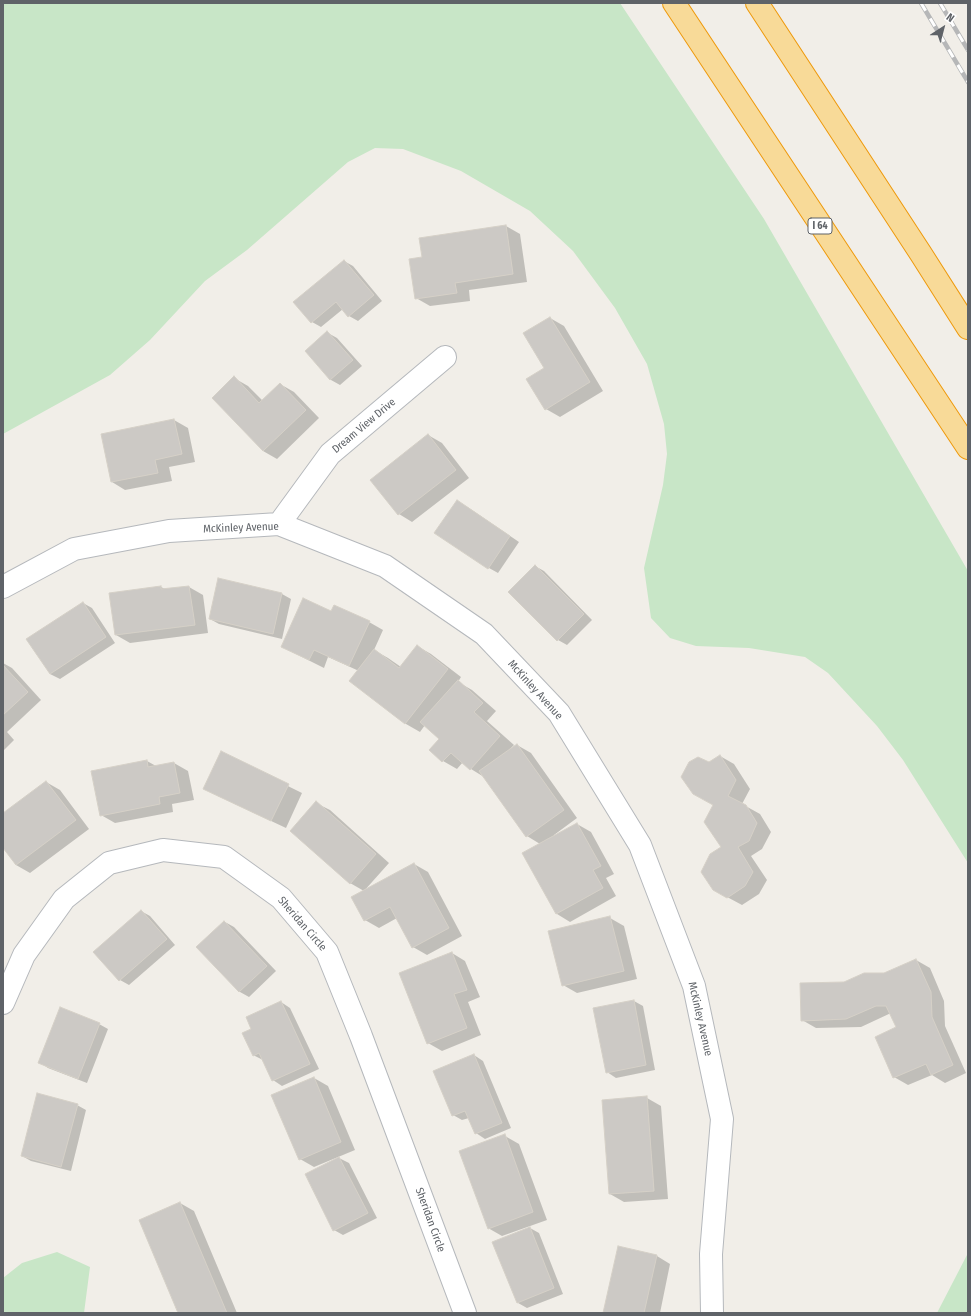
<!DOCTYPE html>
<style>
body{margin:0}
#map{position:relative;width:971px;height:1316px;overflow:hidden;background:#f1eee8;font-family:"Fira Sans Condensed",sans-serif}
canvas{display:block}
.frame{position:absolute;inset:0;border:4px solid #5f6368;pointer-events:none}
.north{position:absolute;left:923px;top:8px;width:40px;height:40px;-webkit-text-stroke:3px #fff;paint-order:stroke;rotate:36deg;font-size:11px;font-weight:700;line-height:16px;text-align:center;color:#5f6368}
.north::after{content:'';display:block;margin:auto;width:14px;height:18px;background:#5f6368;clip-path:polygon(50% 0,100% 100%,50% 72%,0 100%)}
</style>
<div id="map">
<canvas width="971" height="1316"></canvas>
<div class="frame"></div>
<div class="north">N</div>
</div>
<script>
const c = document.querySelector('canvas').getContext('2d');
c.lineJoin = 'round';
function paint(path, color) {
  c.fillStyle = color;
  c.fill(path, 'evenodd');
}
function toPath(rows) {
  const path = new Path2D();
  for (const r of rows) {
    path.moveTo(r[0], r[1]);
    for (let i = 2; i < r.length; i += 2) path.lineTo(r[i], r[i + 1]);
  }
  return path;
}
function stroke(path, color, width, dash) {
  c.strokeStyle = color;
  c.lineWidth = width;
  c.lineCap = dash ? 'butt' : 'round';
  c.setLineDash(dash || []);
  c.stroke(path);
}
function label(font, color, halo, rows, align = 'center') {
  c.font = font + ' "Fira Sans Condensed",sans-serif';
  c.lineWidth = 3;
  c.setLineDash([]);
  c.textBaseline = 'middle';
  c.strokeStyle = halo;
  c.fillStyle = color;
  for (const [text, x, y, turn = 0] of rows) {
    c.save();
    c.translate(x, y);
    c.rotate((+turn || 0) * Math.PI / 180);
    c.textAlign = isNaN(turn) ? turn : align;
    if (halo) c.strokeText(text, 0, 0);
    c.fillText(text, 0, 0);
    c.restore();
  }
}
const green = toPath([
 [3,3,620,3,764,219,968,571,968,863,903,760,877,726,828,673,805,657,749,648,696,646,670,638,651,618,644,568,663,485,667,454,664,424,647,364,615,308,573,251,530,211,461,171,403,149,375,148,348,162,247,250,205,281,150,340,110,375,3,434],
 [57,1252,90,1267,84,1313,3,1313,3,1278,22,1263],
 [968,1253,968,1313,937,1313,938,1311]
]);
const shadow = toPath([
 [506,226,520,234,527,282,469,290,470,301,430,306,416,298,423,258],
 [344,261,353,266,382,301,358,321,349,316,343,309,321,327,312,322],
 [550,318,564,326,603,391,560,417,546,409],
 [328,333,337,338,362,366,340,385,331,380,306,351],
 [234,378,248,386,263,401,280,384,294,392,319,418,277,459,263,451],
 [174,420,188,428,195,462,169,467,172,481,125,490,112,482,102,435],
 [428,435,442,443,469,478,412,522,399,514],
 [466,506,519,542,498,573,489,568],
 [535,566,544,571,592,620,567,645,558,640],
 [219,580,282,594,291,599,282,639,219,624,210,619],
 [161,587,165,589,189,587,203,595,208,633,130,643,116,635],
 [83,603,92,608,115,643,60,679,50,674],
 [332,613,369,622,383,630,374,650,388,658,401,667,417,646,431,654,461,677,458,682,472,690,496,711,487,721,514,745,509,750,517,745,531,753,577,818,554,835,554,836,577,824,591,832,614,874,606,878,616,896,570,922,557,914,523,854,540,844,527,836,484,777,471,769,463,762,457,769,443,761,430,749,440,739,425,725,420,732,406,724,351,681,359,671,328,657,324,668,282,647],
 [3,663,12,668,41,700,7,732,14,740,3,751],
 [221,753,302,793,286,828,218,796,204,788],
 [720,756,734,764,750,789,742,804,760,814,771,832,762,849,751,856,767,880,759,894,742,905,714,890,722,848,714,805,709,763],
 [147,761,156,766,174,763,188,771,194,800,172,804,173,812,115,823,101,815],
 [46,782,60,790,89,829,30,873,16,865,3,847,3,814],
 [316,803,330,810,389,863,364,891,414,864,428,872,462,936,427,955,413,947,397,918,379,928,365,920,364,891,350,883],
 [141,911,150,916,175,945,129,985,120,980],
 [610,918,624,926,637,979,577,993,563,985],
 [225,922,234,927,276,971,249,997,240,992,198,947],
 [452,953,465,961,480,997,468,1002,481,1035,442,1051,428,1043],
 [916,960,930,968,944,1001,945,1026,966,1073,945,1083,932,1075,908,1085,894,1077,898,1028,891,1013,861,1027,816,1028,802,1020,844,983,884,974],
 [634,1001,643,1006,655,1070,616,1078,607,1072],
 [281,1002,290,1008,319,1069,282,1086,273,1080,263,1060,253,1055,253,1029],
 [99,1024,108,1029,87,1083,48,1068,39,1062],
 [474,1055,483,1061,511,1128,485,1139,476,1133,469,1118,462,1120,453,1115],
 [314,1078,328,1086,355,1150,314,1167,300,1159],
 [647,1098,661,1106,668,1199,624,1202,610,1194],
 [77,1105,86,1110,71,1171,31,1161,22,1156],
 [505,1136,519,1144,547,1220,502,1236,488,1228],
 [339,1158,349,1163,377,1218,343,1235,334,1230],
 [180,1203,194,1211,237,1313,179,1313],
 [530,1228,539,1233,563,1294,527,1308,518,1303,494,1242],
 [657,1256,670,1264,660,1313,604,1313]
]);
const building = toPath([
 [506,225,513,274,455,283,457,293,415,299,409,259,422,257,419,238,506,225],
 [344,260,374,295,348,317,336,302,311,323,293,302,344,260],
 [550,317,590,382,545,410,526,379,544,368,523,333,550,317],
 [327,331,353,360,330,380,305,351,327,331],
 [234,376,259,403,280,383,306,410,263,451,212,398,234,376],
 [174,419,182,454,155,460,158,473,111,482,101,434,174,419],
 [428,434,456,470,398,515,370,480,428,434],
 [457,500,510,536,488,569,434,533,457,500],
 [535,565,584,614,557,641,508,592,535,565],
 [218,578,282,593,273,634,209,619,218,578],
 [161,586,161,589,189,586,195,625,115,635,109,593,161,586],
 [303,598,331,611,334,605,370,621,349,666,314,650,309,660,281,647,303,598],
 [83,602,106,637,50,674,26,639,83,602],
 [417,645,448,669,405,724,349,681,374,649,399,668,417,645],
 [3,665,28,692,3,715,3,665],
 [458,680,483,703,474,712,500,736,470,770,451,753,442,762,429,750,439,739,420,722,458,680],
 [517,744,564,810,526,837,479,771,517,744],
 [221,751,289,784,271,821,203,789,221,751],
 [720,755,736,780,728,796,746,805,757,823,749,841,738,847,753,872,745,886,727,898,713,890,701,872,710,854,721,847,704,822,713,805,693,794,681,777,689,762,698,757,709,762,720,755],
 [147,760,148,767,174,762,180,793,159,797,160,804,100,816,91,771,147,760],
 [46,781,76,820,16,865,3,848,3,813,46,781],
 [316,801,376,854,350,884,290,831,316,801],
 [577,823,601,866,593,870,603,888,556,914,522,853,577,823],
 [414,863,449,928,412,948,390,907,364,921,351,897,414,863],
 [141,910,167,939,119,981,93,952,141,910],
 [610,916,624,971,562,986,548,931,610,916],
 [224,921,267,966,239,992,196,947,224,921],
 [452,952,467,990,454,994,467,1028,427,1044,399,973,452,952],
 [916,959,931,992,932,1017,953,1065,931,1075,926,1064,893,1078,875,1037,896,1027,886,1006,876,1006,846,1019,801,1021,800,983,844,982,864,973,884,973,916,959],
 [634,1000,646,1065,606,1073,593,1008,634,1000],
 [281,1001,310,1064,272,1081,259,1053,253,1056,242,1033,251,1029,246,1017,281,1001],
 [60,1007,100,1023,78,1079,38,1063,60,1007],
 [474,1054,502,1123,475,1134,465,1111,452,1116,433,1071,474,1054],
 [314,1077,341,1142,299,1160,271,1095,314,1077],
 [37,1093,78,1104,61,1167,21,1156,37,1093],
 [647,1096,654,1191,609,1194,602,1100,647,1096],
 [505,1134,533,1212,488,1229,459,1151,505,1134],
 [339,1157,368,1213,333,1231,305,1174,339,1157],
 [180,1202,227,1313,178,1313,139,1220,180,1202],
 [530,1227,554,1288,517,1303,492,1242,530,1227],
 [618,1246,657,1255,644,1313,603,1313,618,1246]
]);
const minor = toPath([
 [279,524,330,454,445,357],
 [3,587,74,549,169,531,279,524,385,566,484,634,559,713,640,845,694,986,722,1119,711,1254,712,1313],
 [3,1003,24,955,64,899,109,863,163,850,224,857,281,898,327,952,361,1036,465,1313]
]);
const motorway = toPath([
 [674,3,968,448],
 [757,3,921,254,968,328]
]);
const rail = toPath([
 [921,3,968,82],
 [940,3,968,50]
]);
const shields = [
 [820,226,24]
];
const shieldNames = [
 ["I 64",820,226]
];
const streetNames = [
 ["Dream View Drive",364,426,-40],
 ["McKinley Avenue",241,528,-2],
 ["McKinley Avenue",535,690,48],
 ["Sheridan Circle",302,924,49],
 ["McKinley Avenue",700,1019,77],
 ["Sheridan Circle",430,1220,70]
];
paint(green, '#c8e6c7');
paint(shadow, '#0003');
paint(building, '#ccc9c5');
stroke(building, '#d5d0c7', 1);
stroke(minor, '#b5b8bc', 24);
stroke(motorway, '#ee990b', 24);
stroke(minor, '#fff', 22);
stroke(motorway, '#f8da98', 22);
stroke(rail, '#b6b7b8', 4.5);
stroke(rail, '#fff', 3, [9]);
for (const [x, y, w] of shields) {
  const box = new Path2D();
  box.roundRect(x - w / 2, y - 8, w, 16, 3);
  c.fillStyle = '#fff';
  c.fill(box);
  stroke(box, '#5f6368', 1);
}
label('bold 10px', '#5f6368', null, shieldNames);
label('11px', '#5f6368', '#fff', streetNames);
</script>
